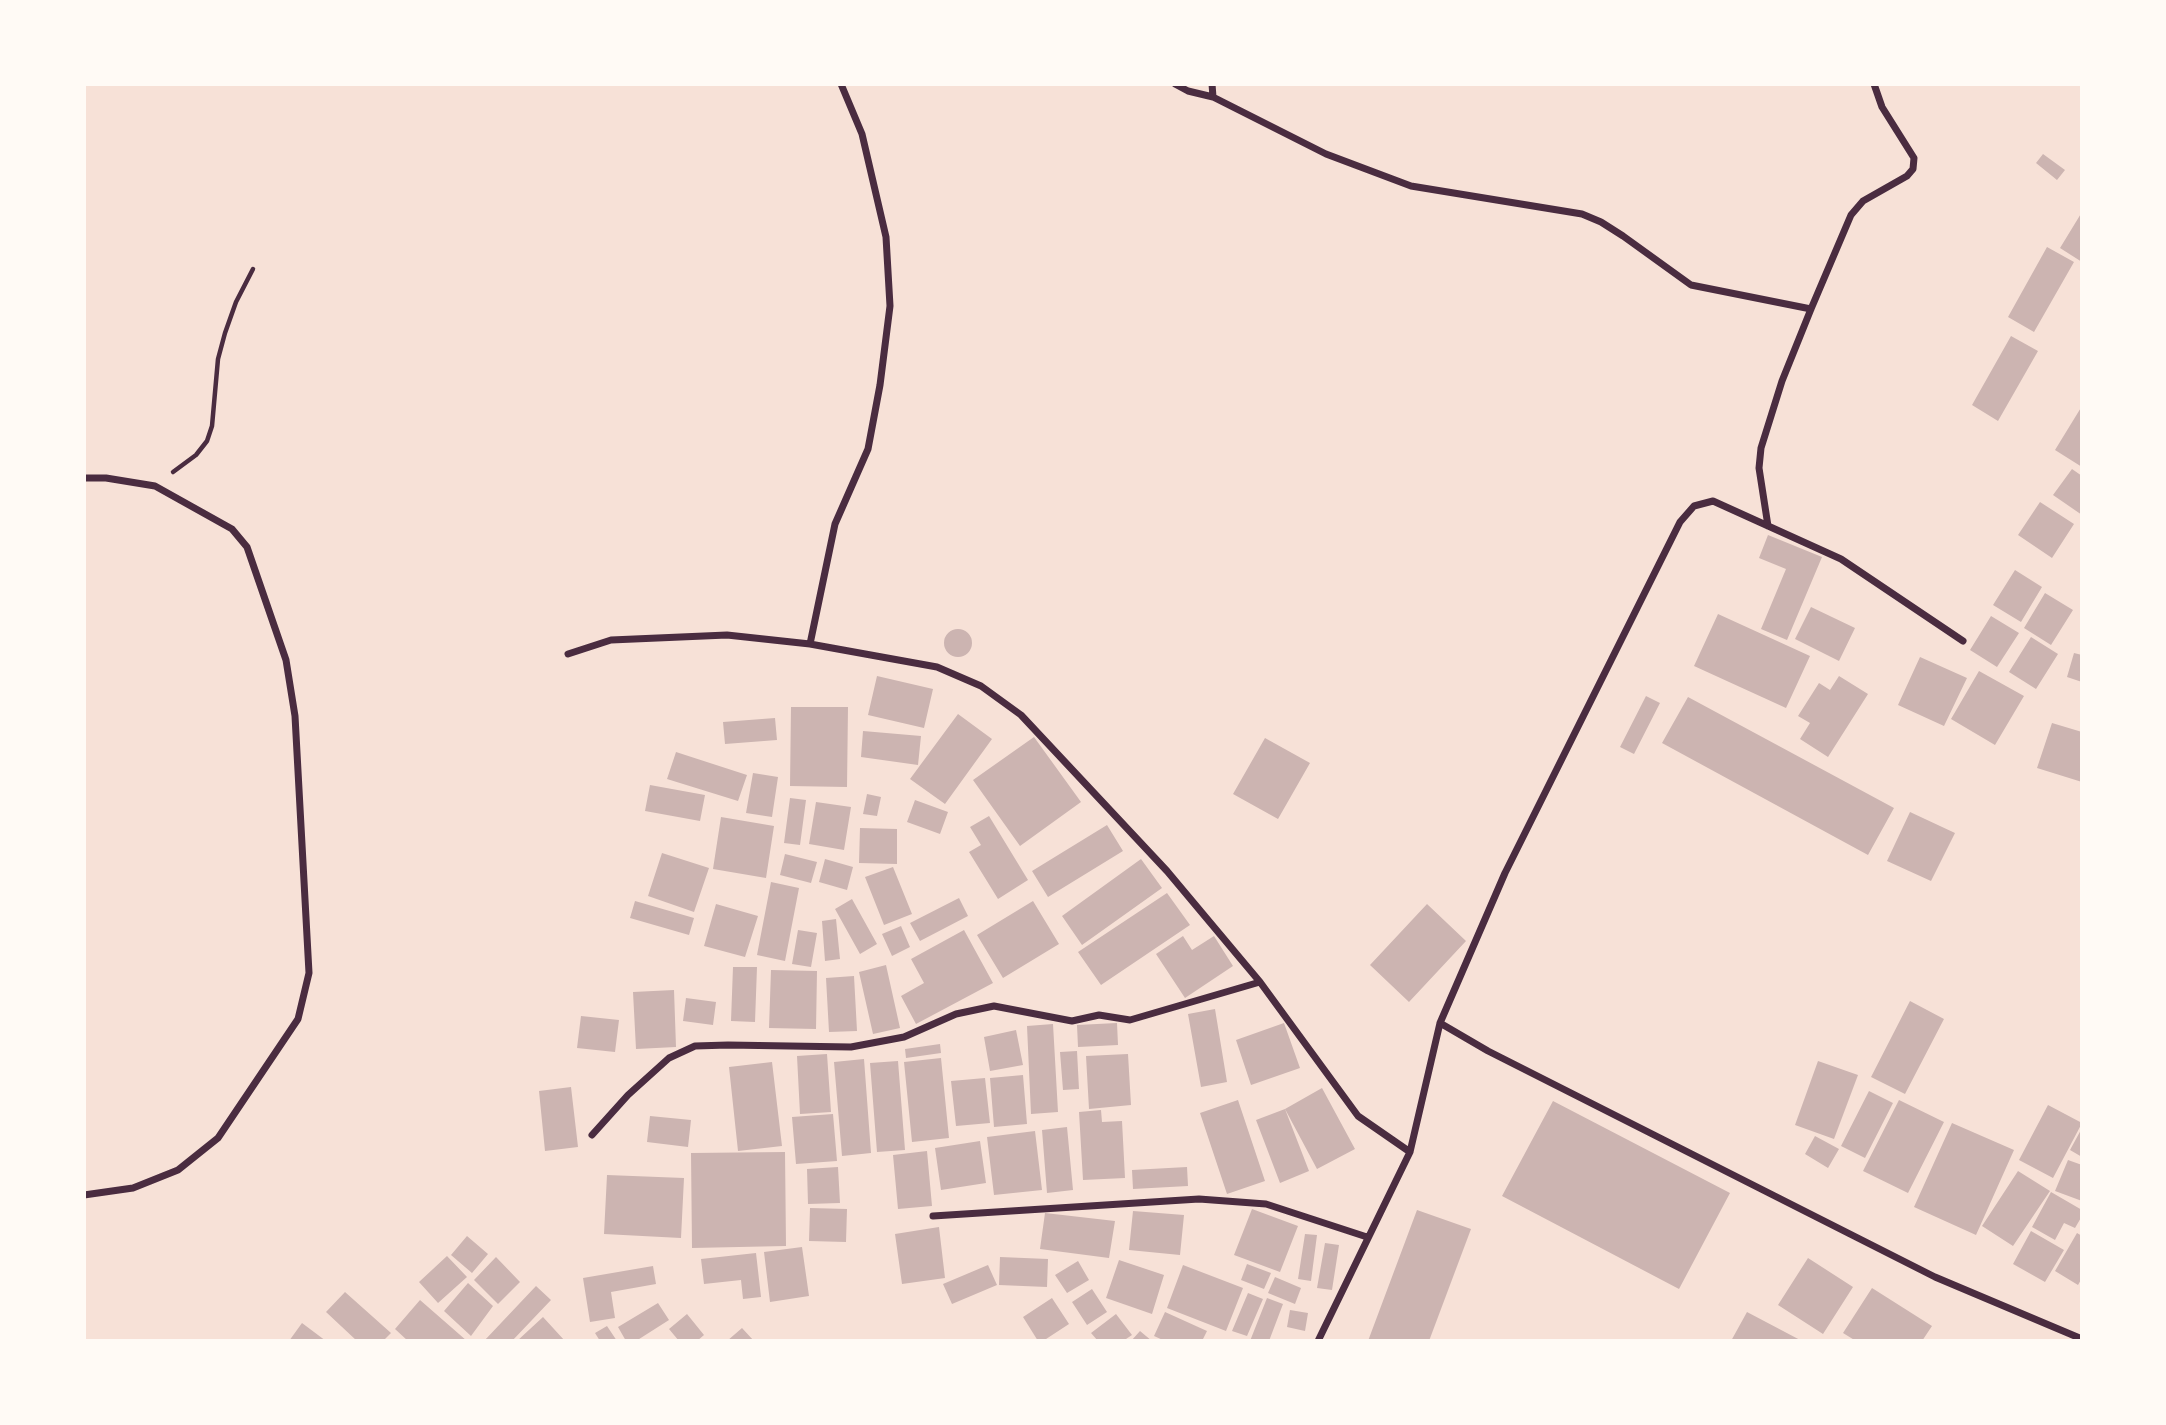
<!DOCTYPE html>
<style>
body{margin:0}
#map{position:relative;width:2166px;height:1425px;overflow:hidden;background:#f7e1d7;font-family:Rubik,sans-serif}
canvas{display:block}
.frame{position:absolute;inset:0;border:86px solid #fffaf5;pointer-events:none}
</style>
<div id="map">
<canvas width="2166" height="1425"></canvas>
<div class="frame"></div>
</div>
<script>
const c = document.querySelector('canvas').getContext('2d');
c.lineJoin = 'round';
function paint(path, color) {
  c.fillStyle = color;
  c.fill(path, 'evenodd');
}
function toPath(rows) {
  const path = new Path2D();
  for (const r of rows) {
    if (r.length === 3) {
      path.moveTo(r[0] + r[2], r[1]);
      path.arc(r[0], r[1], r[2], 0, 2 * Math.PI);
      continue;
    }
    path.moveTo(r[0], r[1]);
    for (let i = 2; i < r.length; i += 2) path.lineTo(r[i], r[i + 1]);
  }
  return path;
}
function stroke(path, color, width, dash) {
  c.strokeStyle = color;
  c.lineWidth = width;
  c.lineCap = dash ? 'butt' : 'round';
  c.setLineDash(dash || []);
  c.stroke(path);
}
const building = toPath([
 [2043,154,2065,170,2057,180,2036,163],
 [2082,212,2082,262,2060,248],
 [2047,247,2074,262,2034,332,2008,317],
 [2011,336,2038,351,1998,421,1972,405],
 [2082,406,2082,467,2055,450],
 [2072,469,2082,476,2082,515,2053,495],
 [2040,502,2074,524,2052,558,2018,535],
 [1768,535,1822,557,1787,640,1761,629,1786,569,1759,558],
 [2015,570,2042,587,2021,622,1993,605],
 [2045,593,2073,610,2051,645,2024,628],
 [1811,607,1855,628,1839,661,1795,639],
 [1718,614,1810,656,1786,708,1694,666],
 [1991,616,2019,633,1997,667,1970,650],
 [958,643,14],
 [2031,637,2058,654,2036,689,2009,672],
 [2074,653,2082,655,2082,682,2067,677],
 [1920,657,1967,678,1944,726,1898,705],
 [1979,671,2024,696,1995,745,1951,719],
 [877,676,933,689,924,728,868,715],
 [1839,676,1868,694,1828,757,1800,739,1810,723,1798,716,1819,683,1830,690],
 [1646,696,1660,703,1634,754,1620,747],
 [1688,697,1894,808,1868,855,1662,743],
 [791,707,848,707,847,787,790,786],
 [958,714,992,739,945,804,910,779],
 [775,718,777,740,725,744,723,722],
 [2052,723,2082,732,2082,782,2037,768],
 [863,731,921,736,918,765,861,757],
 [1034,737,1081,802,1020,846,973,780],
 [1265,738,1310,763,1278,819,1233,794],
 [676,752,747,775,738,801,667,779],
 [753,773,778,777,772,817,746,813],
 [650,785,705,795,700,821,645,811],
 [867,794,881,797,877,816,863,814],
 [790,798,806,800,800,845,784,843],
 [915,800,948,812,940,834,907,822],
 [816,802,851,807,844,850,809,844],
 [1910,812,1955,833,1931,881,1887,861],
 [989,816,1028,880,998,899,969,852,981,845,970,827],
 [721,817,774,826,766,878,713,869],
 [1107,825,1123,851,1048,897,1032,871],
 [860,828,897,829,897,864,859,863],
 [662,853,709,868,694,912,648,896],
 [785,854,817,862,811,883,780,875],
 [825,859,853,867,847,890,819,882],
 [1141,859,1162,888,1082,945,1062,916],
 [893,867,912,914,884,925,865,877],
 [771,882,799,888,785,961,757,955],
 [1167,893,1190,925,1101,985,1078,952],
 [959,898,968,916,920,941,910,923],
 [852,899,877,944,860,954,835,909],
 [635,901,694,918,689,935,630,918],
 [1033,901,1059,944,1003,978,977,935],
 [716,904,758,916,745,957,704,946],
 [1427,904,1466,941,1409,1002,1370,965],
 [836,919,840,959,825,961,822,921],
 [901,926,910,947,892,956,882,934],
 [798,930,817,933,811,967,792,964],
 [964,930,993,983,916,1024,901,996,924,983,911,959],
 [1183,936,1192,950,1214,936,1233,966,1185,998,1156,954],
 [886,965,900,1028,873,1034,859,972],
 [733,967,757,967,755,1022,731,1021],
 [771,970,817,971,816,1029,769,1028],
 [854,976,857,1031,829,1032,826,978],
 [674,990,676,1047,636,1049,633,992],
 [686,998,716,1002,713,1025,683,1021],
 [1910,1001,1944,1019,1905,1094,1871,1077],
 [1215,1009,1227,1082,1201,1087,1188,1014],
 [581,1016,619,1020,615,1052,577,1048],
 [1117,1023,1118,1045,1078,1047,1077,1025],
 [1284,1023,1300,1068,1251,1085,1236,1040],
 [1053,1024,1058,1112,1031,1114,1027,1026],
 [1016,1030,1023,1065,990,1071,984,1037],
 [940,1044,941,1053,906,1058,905,1049],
 [1077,1051,1079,1089,1063,1090,1060,1052],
 [827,1054,831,1112,800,1114,797,1056],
 [1128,1054,1131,1105,1089,1109,1086,1056],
 [941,1058,949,1138,912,1142,904,1062],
 [864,1059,871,1153,842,1156,834,1062],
 [898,1061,905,1150,877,1152,870,1063],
 [1818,1061,1858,1075,1834,1139,1795,1125],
 [772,1062,782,1146,738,1151,729,1067],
 [1023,1075,1027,1124,994,1127,990,1078],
 [985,1078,990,1123,956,1126,951,1081],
 [571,1087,578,1147,545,1151,539,1091],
 [1322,1088,1355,1149,1317,1169,1285,1109,1309,1171,1280,1183,1256,1120,1285,1109],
 [1869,1091,1893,1103,1865,1158,1841,1146],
 [1238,1100,1265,1181,1227,1194,1200,1113],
 [1899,1100,1944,1122,1908,1193,1863,1171],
 [1553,1101,1730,1193,1679,1289,1502,1196],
 [2048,1105,2082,1123,2053,1178,2019,1160],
 [1101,1110,1102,1122,1122,1121,1125,1178,1083,1180,1079,1112],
 [833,1114,837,1161,796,1164,792,1117],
 [650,1116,691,1120,688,1147,647,1142],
 [1952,1123,2014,1150,1976,1235,1914,1207],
 [1067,1127,1073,1190,1047,1193,1042,1130],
 [2082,1128,2082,1157,2070,1150],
 [1035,1131,1042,1190,994,1195,987,1137],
 [1815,1136,1839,1149,1828,1168,1805,1154],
 [980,1141,986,1183,941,1190,935,1148],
 [927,1151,932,1206,898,1209,893,1155],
 [785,1152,786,1246,692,1248,691,1153],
 [2068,1160,2082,1165,2082,1201,2055,1191],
 [838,1167,840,1203,808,1204,807,1169],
 [1187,1167,1188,1186,1133,1189,1132,1170],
 [2018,1171,2050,1191,2013,1246,1982,1226],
 [607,1175,684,1178,681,1238,604,1234],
 [2051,1192,2082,1210,2082,1216,2075,1228,2064,1223,2055,1240,2032,1227],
 [810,1208,847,1209,846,1242,809,1241],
 [1252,1209,1298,1226,1280,1272,1234,1255],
 [1417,1210,1471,1229,1429,1341,1368,1341],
 [1133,1211,1184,1215,1180,1255,1129,1250],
 [1045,1213,1115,1221,1109,1258,1040,1249],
 [939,1227,945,1278,902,1284,895,1234],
 [2031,1231,2064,1250,2045,1282,2013,1264],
 [2077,1233,2082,1236,2082,1278,2078,1285,2055,1271],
 [1305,1234,1317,1235,1311,1281,1298,1279],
 [467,1236,488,1254,472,1273,451,1255],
 [1325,1243,1339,1245,1332,1290,1317,1288],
 [802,1247,809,1296,770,1302,764,1252],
 [756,1253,761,1297,743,1299,741,1280,704,1284,701,1259],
 [447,1256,467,1277,438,1303,419,1282],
 [496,1257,520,1282,498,1304,474,1280],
 [1000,1257,1048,1259,1047,1287,999,1285],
 [1808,1258,1853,1287,1823,1334,1778,1305],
 [1119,1260,1164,1275,1152,1314,1106,1298],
 [1078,1261,1089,1280,1067,1293,1055,1275],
 [1247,1264,1271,1273,1264,1289,1241,1280],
 [988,1265,997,1285,952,1304,943,1284],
 [1183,1265,1243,1288,1226,1331,1167,1308],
 [653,1266,656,1284,611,1292,615,1318,590,1322,583,1278],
 [1275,1277,1301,1288,1295,1304,1268,1293],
 [468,1283,493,1306,471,1336,444,1311],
 [536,1286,551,1300,512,1341,484,1341],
 [1872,1288,1932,1326,1922,1341,1856,1341,1843,1333],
 [1092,1289,1107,1312,1087,1325,1072,1302],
 [345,1292,391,1333,383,1341,357,1341,326,1312],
 [1248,1293,1263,1299,1247,1336,1232,1331],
 [1052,1298,1069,1324,1043,1341,1038,1341,1023,1317],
 [1267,1298,1283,1304,1269,1341,1250,1341],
 [420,1300,467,1341,408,1341,395,1329],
 [658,1303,669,1320,636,1341,626,1341,618,1327],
 [1290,1310,1308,1313,1305,1331,1287,1327],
 [1165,1312,1207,1331,1202,1341,1165,1341,1154,1336],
 [1747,1312,1802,1341,1731,1341],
 [687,1314,704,1335,697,1341,679,1341,669,1329],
 [1116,1314,1132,1335,1123,1341,1098,1341,1091,1333],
 [543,1317,565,1341,517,1341],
 [302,1323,326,1341,289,1341],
 [607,1326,617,1341,600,1341,595,1333],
 [742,1328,754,1341,727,1341],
 [1140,1331,1152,1341,1131,1341]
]);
const path = toPath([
 [173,472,196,455,207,441,212,426,218,359,225,333,236,302,253,269]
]);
const minor = toPath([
 [1175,84,1188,91,1213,97,1326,154,1411,186,1582,214,1601,222,1623,236,1691,285,1811,309],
 [1212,84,1213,97],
 [84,478,106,478,155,486,232,529,247,547,286,660,295,716,309,973,298,1019,218,1138,178,1170,133,1188,84,1195],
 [1768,526,1759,468,1761,448,1782,381,1811,309,1851,215,1863,201,1907,176,1913,169,1914,158,1882,107,1874,84],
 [810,644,835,524,868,449,880,385,890,306,886,237,862,134,841,84],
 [568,654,611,640,727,635,810,644,937,667,981,686,1021,715,1167,871,1260,982,1358,1116,1410,1152],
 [1440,1023,1488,1051,1935,1277,2082,1339],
 [592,1135,628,1095,669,1058,695,1046,728,1045,851,1047,904,1037,956,1014,994,1006,1072,1021,1099,1015,1130,1020,1260,982],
 [933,1216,1199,1199,1266,1204,1367,1237],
 [1318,1341,1410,1152,1440,1023,1505,873,1680,522,1694,506,1713,501,1841,559,1963,641]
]);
paint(building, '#ccb4b1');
stroke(path, '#4a2c40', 4.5);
stroke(minor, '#4a2c40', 7);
</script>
